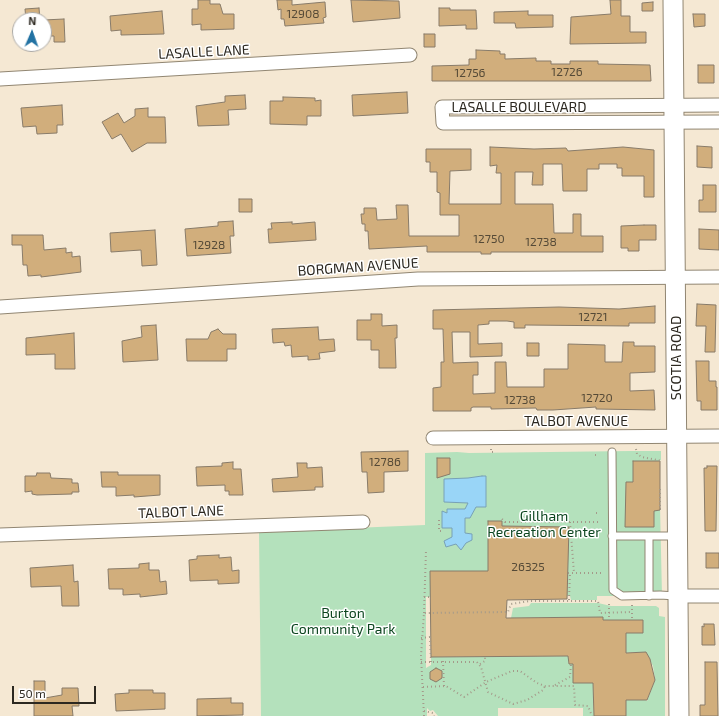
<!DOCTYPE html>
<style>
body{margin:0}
#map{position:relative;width:719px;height:716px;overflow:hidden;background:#f5e8d3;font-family:"Exo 2",sans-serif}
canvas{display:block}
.north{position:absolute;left:12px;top:12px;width:40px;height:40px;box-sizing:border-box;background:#fff;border:1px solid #aba9a6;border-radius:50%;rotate:2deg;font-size:11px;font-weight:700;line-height:16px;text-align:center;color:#2c2820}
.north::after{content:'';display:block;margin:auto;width:14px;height:18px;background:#2272a3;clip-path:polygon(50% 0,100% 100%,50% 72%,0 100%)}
.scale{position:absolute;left:12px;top:686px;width:84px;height:18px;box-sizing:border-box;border:2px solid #2c2820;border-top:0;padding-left:5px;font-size:12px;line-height:14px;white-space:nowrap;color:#2c2820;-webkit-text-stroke:3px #fff;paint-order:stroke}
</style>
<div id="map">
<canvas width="719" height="716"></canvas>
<div class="north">N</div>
<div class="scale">50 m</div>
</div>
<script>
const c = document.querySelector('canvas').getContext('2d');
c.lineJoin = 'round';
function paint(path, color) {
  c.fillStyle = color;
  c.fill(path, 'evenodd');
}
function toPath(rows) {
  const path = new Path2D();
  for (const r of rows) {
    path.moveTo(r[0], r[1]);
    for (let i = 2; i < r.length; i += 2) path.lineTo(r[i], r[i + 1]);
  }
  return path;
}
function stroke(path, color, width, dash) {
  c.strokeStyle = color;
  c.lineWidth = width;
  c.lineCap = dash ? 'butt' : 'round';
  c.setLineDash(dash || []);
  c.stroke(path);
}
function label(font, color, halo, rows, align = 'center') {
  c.font = font + ' "Exo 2",sans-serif';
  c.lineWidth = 3;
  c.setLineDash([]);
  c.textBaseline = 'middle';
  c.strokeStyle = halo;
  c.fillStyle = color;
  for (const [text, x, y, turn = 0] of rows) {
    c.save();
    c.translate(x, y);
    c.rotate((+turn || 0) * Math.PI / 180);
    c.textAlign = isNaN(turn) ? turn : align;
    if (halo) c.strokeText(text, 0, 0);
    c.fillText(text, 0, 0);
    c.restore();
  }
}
const green = toPath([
 [631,451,661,451,661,460,659,461,662,596,597,596,597,600,571,600,570,596,426,597,426,668,431,665,431,657,568,656,569,664,573,664,573,683,593,683,594,716,583,716,583,708,498,708,498,716,438,716,433,710,430,711,427,708,427,716,261,716,259,532,425,525,425,453,457,452,469,453],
 [531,603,598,603,611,606,656,606,659,608,659,616,665,617,665,716,626,716,626,700,636,700,639,695,647,701,655,680,653,666,646,653,636,658,636,652,626,653,626,633,643,633,643,620,603,620,603,617,511,618,513,608,529,606]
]);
const water = toPath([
 [482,476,486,476,486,507,476,507,470,518,465,518,465,533,472,534,472,540,466,543,461,550,456,544,446,547,444,541,452,537,452,528,442,528,442,511,447,513,447,509,465,509,468,503,444,502,444,479,468,478,482,476]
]);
const building = toPath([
 [198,0,210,0,210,4,220,4,223,14,234,14,234,29,201,30,201,24,192,25,192,9,198,9,198,0],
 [277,0,292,0,292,5,325,2,326,17,323,18,324,23,285,26,284,19,281,19,281,9,278,10,277,0],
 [351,0,399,1,400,18,353,22,351,0],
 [610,0,621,0,621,16,630,16,630,32,646,32,646,43,570,44,571,17,611,14,610,0],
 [653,2,653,11,642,11,642,3,653,2],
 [39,8,40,20,26,20,25,9,39,8],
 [439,8,450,8,450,10,476,10,477,29,466,29,466,25,439,26,439,8],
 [162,11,164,34,121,35,121,30,111,31,110,16,162,11],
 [528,11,528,15,553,15,553,27,516,28,515,23,494,23,494,12,528,11],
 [693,14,705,14,705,26,694,27,693,14],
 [64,19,65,42,54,42,54,36,44,36,44,20,64,19],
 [424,34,435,34,435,47,424,47,424,34],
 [476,50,500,51,500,54,505,54,505,59,536,58,536,61,551,61,551,64,570,64,570,61,598,61,598,64,650,65,651,81,432,81,432,66,469,65,469,59,476,59,476,50],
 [698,65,714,65,714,83,698,83,698,65],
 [407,92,408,113,353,116,352,95,407,92],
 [245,95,246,109,228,110,229,125,198,126,196,106,225,102,225,96,245,95],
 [283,97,315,98,315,101,321,100,321,116,307,116,307,125,270,124,270,101,283,101,283,97],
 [62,105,63,125,57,125,57,133,37,134,36,126,23,127,21,108,62,105],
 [148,108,148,117,165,117,166,143,147,143,132,152,121,134,112,139,102,122,118,113,124,123,135,116,135,109,148,108],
 [697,146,712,147,712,168,697,167,697,146],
 [490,147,534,149,566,148,568,151,623,147,654,150,654,197,644,197,644,176,622,176,622,168,617,168,617,164,599,164,599,169,587,169,587,191,563,191,562,164,543,164,543,185,532,185,533,172,515,172,515,204,553,204,554,233,573,233,573,214,581,214,581,236,603,236,603,252,491,252,491,254,481,254,481,252,427,252,427,246,369,249,368,231,365,231,365,224,362,224,361,214,364,214,364,208,376,208,377,220,397,219,396,205,408,205,409,236,459,236,459,215,440,215,440,193,437,192,437,172,430,172,430,162,426,162,426,149,471,149,471,170,450,171,449,204,501,204,501,173,496,173,497,165,490,166,490,147],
 [703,185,716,185,716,212,699,212,699,200,703,200,703,185],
 [239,199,252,199,252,212,239,212,239,199],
 [233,221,234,236,230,236,231,253,187,256,185,229,218,226,218,222,233,221],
 [292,222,292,224,315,222,316,240,269,243,268,229,272,229,271,223,292,222],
 [644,225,656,225,656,240,639,240,639,251,628,251,628,248,621,248,621,226,644,225],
 [699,229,719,230,719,250,699,249,699,229],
 [155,230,157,265,142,266,141,250,111,252,110,233,155,230],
 [12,235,43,235,44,250,66,248,66,253,72,252,72,257,80,256,81,272,41,277,41,275,28,276,27,265,23,265,22,245,12,245,12,235],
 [697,304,716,305,715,352,705,352,706,326,696,326,697,304],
 [655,306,655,323,629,323,629,326,525,325,525,328,514,328,514,322,507,321,489,321,489,324,478,325,478,344,502,343,502,356,470,357,470,332,452,332,453,363,478,362,478,375,473,375,473,394,495,393,495,362,506,362,507,387,544,387,544,369,568,369,568,344,605,345,605,362,622,362,623,342,634,342,634,346,655,346,655,372,630,373,630,391,654,390,655,410,596,409,596,407,553,410,537,410,536,408,491,409,491,407,473,407,471,408,471,411,433,411,433,388,441,387,441,362,444,362,443,329,433,329,433,310,559,307,619,309,655,306],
 [371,314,382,314,382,326,397,325,397,338,395,338,396,368,379,368,379,350,371,350,371,340,357,340,357,320,371,320,371,314],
 [156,325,158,360,123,362,122,341,142,337,141,326,156,325],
 [318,327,319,340,334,339,335,351,319,353,320,359,308,360,308,356,292,357,291,345,285,346,284,342,273,343,272,329,318,327],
 [218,329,223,334,236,334,236,349,227,349,227,361,187,361,186,339,208,339,211,332,218,329],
 [74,333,75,369,55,369,55,354,26,355,26,338,74,333],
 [527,343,539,343,539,356,527,356,527,343],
 [696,361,709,361,709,381,716,381,716,387,717,387,717,410,701,410,701,401,697,401,696,361],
 [408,451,408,471,384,472,384,492,368,493,367,472,362,472,361,452,408,451],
 [437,458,450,458,450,474,437,478,437,458],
 [633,461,660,461,660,510,654,511,654,527,625,527,626,482,633,482,633,461],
 [233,462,233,469,241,469,243,495,229,495,229,491,225,491,225,485,197,486,196,467,222,466,222,463,233,462],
 [297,463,307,463,307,468,322,467,323,487,315,487,315,490,273,492,272,479,298,477,297,463],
 [707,466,717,466,716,531,705,531,704,468,707,468,707,466],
 [101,472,118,472,118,475,160,475,160,495,134,497,134,495,116,496,116,487,102,487,101,472],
 [37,473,50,473,51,478,72,479,72,483,78,483,79,492,72,492,72,494,37,495,32,494,32,491,25,492,25,476,36,476,37,473],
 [488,521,502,521,502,526,569,527,567,599,507,600,506,618,603,617,603,620,643,620,643,633,626,633,626,653,646,652,650,659,655,680,647,700,626,700,626,716,594,716,593,683,573,683,573,664,569,664,568,656,431,657,430,571,488,571,488,521],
 [706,553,719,553,719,568,706,568,706,553],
 [219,555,219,558,231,557,232,571,239,570,239,583,218,584,218,580,190,581,189,560,197,559,197,556,219,555],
 [149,563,149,570,159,570,160,582,166,581,167,594,140,597,140,594,123,595,123,589,109,589,108,569,139,568,139,564,149,563],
 [73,565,74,582,78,581,79,606,62,606,61,586,31,587,30,568,73,565],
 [704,624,714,624,715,645,702,645,702,626,704,627,704,624],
 [705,662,717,662,718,716,700,716,700,705,705,705,705,662],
 [436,668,442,671,442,678,436,682,430,679,430,672,436,668],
 [34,681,45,681,45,698,62,695,62,688,78,688,79,706,72,706,73,716,34,716,34,681],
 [129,690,153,690,153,693,165,693,165,709,116,711,115,694,129,693,129,690],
 [231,698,231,703,243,703,243,715,197,716,197,699,231,698]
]);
const path = toPath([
 [491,449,491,452,496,452],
 [636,449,637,454,642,457,662,461],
 [595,455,597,455],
 [660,489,660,509,662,509],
 [596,513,598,513],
 [523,516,523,522],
 [502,519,505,522,504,526],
 [439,520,439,531,443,531],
 [505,522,598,522],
 [565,522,566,516],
 [570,522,574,573],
 [568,573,604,573],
 [424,597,430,597],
 [569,600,570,573],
 [609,604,609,620],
 [632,605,632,620],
 [424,613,426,550],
 [430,637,431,662],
 [421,638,430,637],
 [443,661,444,686],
 [421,662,477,662,481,667,488,692,513,704,527,700,543,690,545,686],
 [480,664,485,661,485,657],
 [555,685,570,677,571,664],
 [423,687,446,686,464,697,486,682,512,671,520,671,537,683,545,686,574,686,575,705,588,706,592,716],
 [424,711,433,713,434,716],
 [424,716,421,656,424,613,508,612,511,604,530,601,598,601,600,613,632,612]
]);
const lane = toPath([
 [612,452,613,590,622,596,660,595,676,596],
 [612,536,676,536],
 [649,536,649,596]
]);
const street = toPath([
 [0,79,410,55],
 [719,105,442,107,443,123,719,122],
 [0,307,418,279,719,277],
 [433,438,719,436],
 [0,535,363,522],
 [678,596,719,596]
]);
const secondary = toPath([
 [673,0,679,716]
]);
const numberNames = [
 ["12908",303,14],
 ["12726",567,72],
 ["12756",470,73],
 ["12750",489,239],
 ["12738",541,242],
 ["12928",209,245],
 ["12721",593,317],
 ["12720",597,398],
 ["12738",520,400],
 ["12786",385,462],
 ["26325",528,567]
];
const streetNames = [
 ["LASALLE LANE",204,52,-3],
 ["LASALLE BOULEVARD",519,107],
 ["BORGMAN AVENUE",358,267,-4],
 ["SCOTIA ROAD",676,358,-90],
 ["TALBOT AVENUE",576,421],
 ["TALBOT LANE",181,512,-2]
];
const parkNames = [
 ["Gillham",544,516],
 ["Recreation Center",544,532],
 ["Burton",343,613],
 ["Community Park",343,629]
];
paint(green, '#b4e1bc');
paint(water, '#99d5f7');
stroke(water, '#78a1b6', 1);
paint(building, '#d1ae7c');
stroke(building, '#887b69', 1);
stroke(lane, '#918672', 9);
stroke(street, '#918672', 15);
stroke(secondary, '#918672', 21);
stroke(path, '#a49a8a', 2, [1, 3]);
stroke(lane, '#fff', 7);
stroke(street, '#fff', 13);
stroke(secondary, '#fff', 19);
label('12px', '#554a37', null, numberNames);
label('14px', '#2c2820', '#fff', streetNames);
label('14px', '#0c451f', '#fff', parkNames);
</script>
